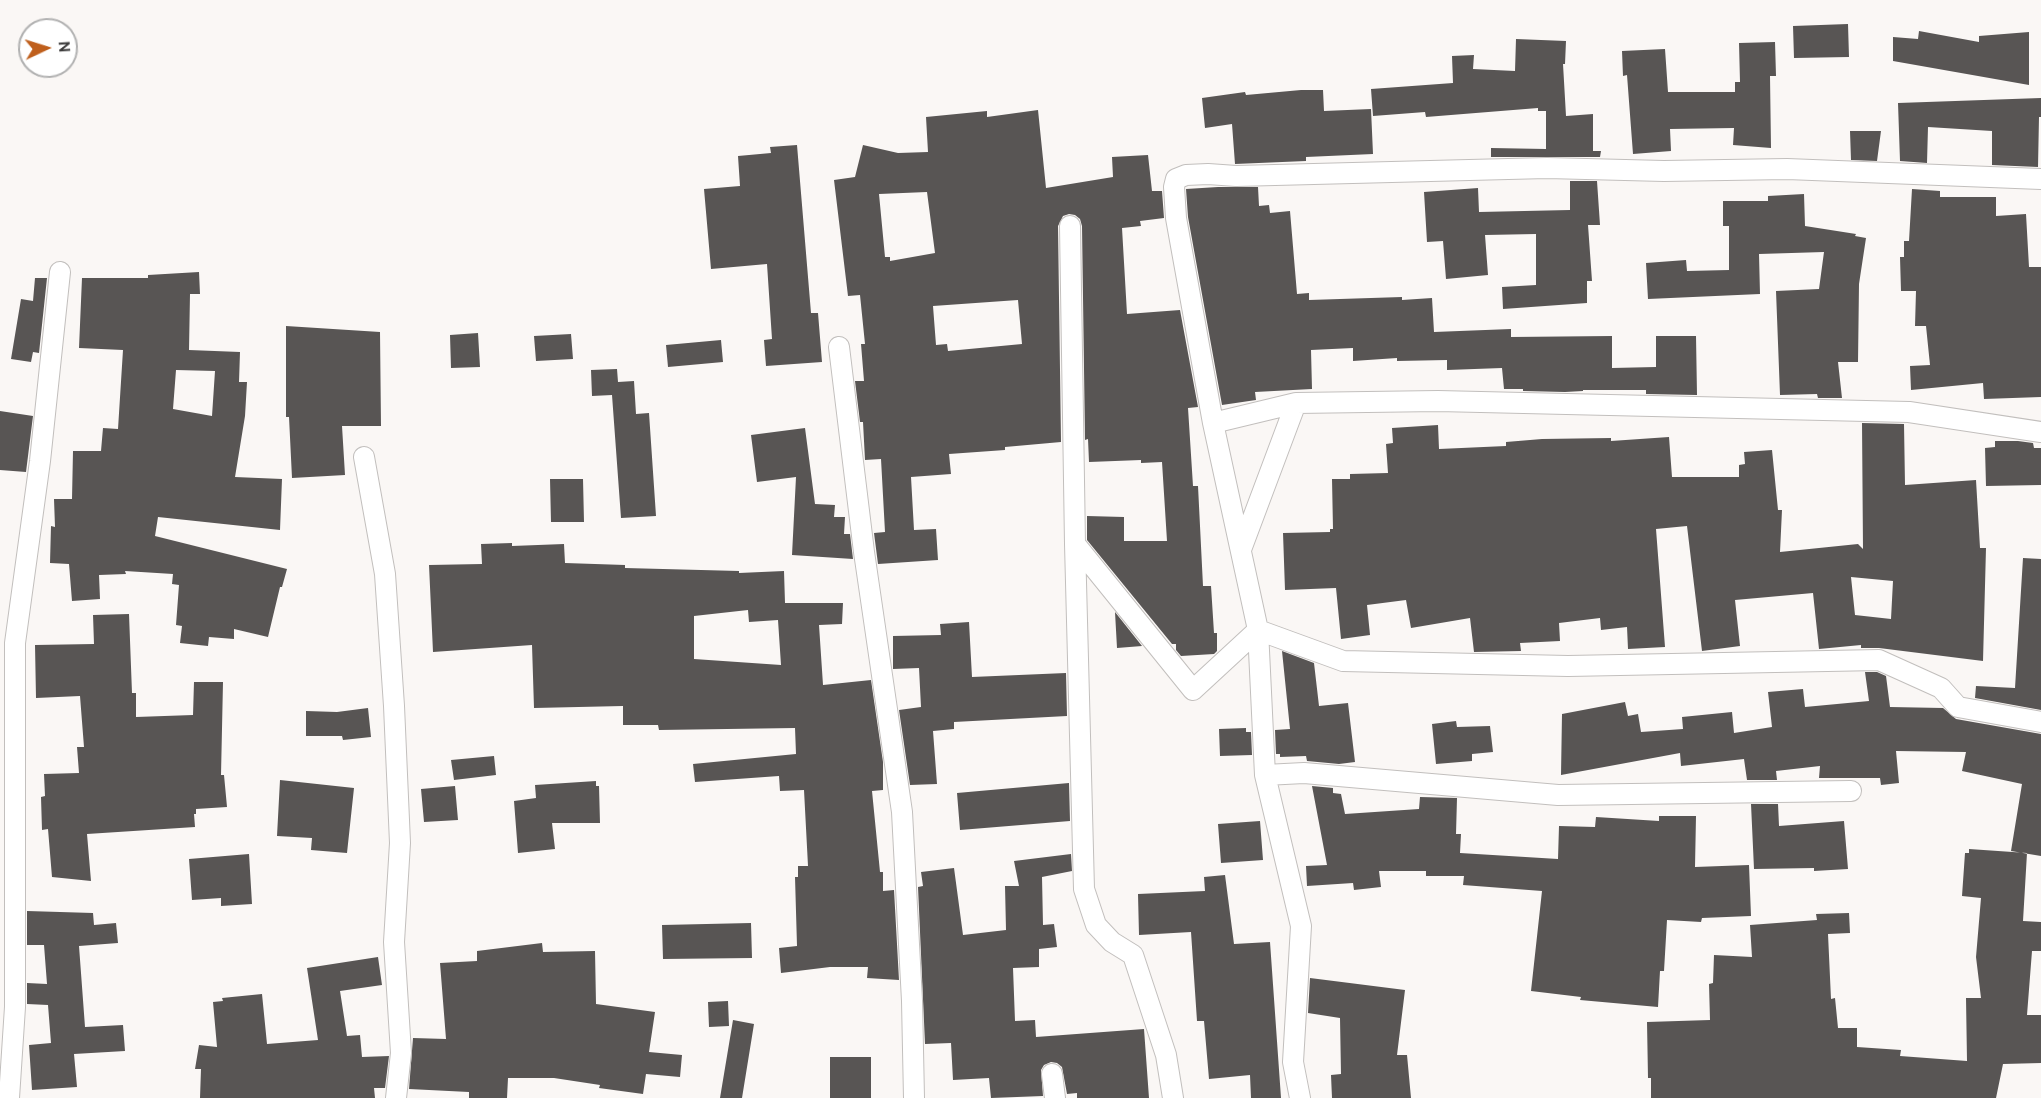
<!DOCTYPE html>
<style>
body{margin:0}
#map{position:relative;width:2041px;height:1098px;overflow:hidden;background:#faf7f5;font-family:Cabin,sans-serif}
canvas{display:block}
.north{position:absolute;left:18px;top:18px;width:60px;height:60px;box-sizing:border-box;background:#fff;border:2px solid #b1b1b1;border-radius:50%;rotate:86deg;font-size:16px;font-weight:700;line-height:24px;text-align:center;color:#3d3c3c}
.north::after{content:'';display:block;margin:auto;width:21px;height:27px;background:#bf5f1c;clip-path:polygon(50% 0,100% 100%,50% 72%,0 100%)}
</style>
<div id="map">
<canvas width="2041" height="1098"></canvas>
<div class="north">N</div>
</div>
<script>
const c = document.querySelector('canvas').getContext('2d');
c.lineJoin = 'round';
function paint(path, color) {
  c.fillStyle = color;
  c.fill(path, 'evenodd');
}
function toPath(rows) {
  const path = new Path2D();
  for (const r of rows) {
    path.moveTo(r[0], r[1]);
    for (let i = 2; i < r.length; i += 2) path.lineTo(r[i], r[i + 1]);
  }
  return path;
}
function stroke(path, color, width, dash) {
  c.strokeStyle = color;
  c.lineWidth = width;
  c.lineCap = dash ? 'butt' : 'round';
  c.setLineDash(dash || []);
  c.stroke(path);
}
const building = toPath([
 [1848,24,1849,57,1794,58,1793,26],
 [1919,31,1979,42,1979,36,2029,32,2029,85,1893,61,1893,37,1918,39],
 [1516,39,1566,41,1565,64,1563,64,1566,116,1593,114,1593,151,1601,151,1600,157,1491,157,1491,148,1546,149,1546,111,1538,111,1538,108,1426,117,1425,112,1373,116,1371,89,1453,83,1452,56,1474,55,1473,69,1515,71],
 [1775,42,1776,76,1770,76,1771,148,1733,145,1734,128,1670,129,1671,151,1633,154,1627,75,1623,76,1622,51,1665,49,1668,92,1735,92,1735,82,1740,82,1739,43],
 [1301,90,1323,90,1324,111,1371,109,1373,154,1306,157,1306,161,1235,164,1232,124,1205,128,1202,98,1245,92,1246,95],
 [2041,98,2041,117,2039,117,2038,167,1992,165,1992,131,1928,127,1927,163,1900,161,1898,103],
 [1038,110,1046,188,1113,177,1112,157,1148,155,1152,191,1162,191,1164,218,1140,221,1141,226,1122,228,1127,314,1180,310,1198,407,1188,408,1193,486,1198,486,1203,586,1211,586,1214,633,1217,633,1217,651,1214,654,1181,656,1176,650,1176,644,1172,644,1087,540,1087,516,1124,517,1124,541,1167,541,1162,462,1141,463,1141,460,1089,462,1088,439,1085,440,1082,226,1080,219,1075,215,1069,214,1063,216,1058,226,1061,442,1005,447,1005,450,949,454,951,474,911,477,914,530,936,529,938,560,878,564,874,533,885,532,881,459,865,460,863,422,860,422,855,381,864,381,861,344,865,344,860,295,848,296,834,180,855,177,863,145,898,153,928,152,926,117,987,111,987,117],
 [927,192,935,253,890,261,890,257,885,257,879,194],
 [1018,300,1022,344,948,351,947,344,936,345,933,306],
 [1850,131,1881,131,1877,161,1851,160],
 [797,145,811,313,818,313,822,362,766,366,764,340,772,339,767,264,711,269,704,189,740,186,738,156,771,153,770,147],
 [1570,181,1597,181,1600,225,1588,225,1592,281,1587,281,1587,303,1503,309,1502,287,1536,285,1536,234,1485,235,1488,275,1446,279,1443,241,1427,242,1424,192,1478,188,1479,212,1570,210],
 [1218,187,1258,187,1259,206,1269,205,1270,213,1290,211,1297,294,1309,293,1309,300,1402,297,1402,300,1432,298,1434,332,1511,329,1511,337,1612,336,1612,368,1656,367,1656,336,1696,336,1697,395,1646,394,1646,390,1583,390,1583,391,1565,392,1523,391,1523,389,1504,389,1502,368,1447,370,1447,360,1397,361,1397,358,1353,361,1353,348,1311,350,1312,389,1255,392,1256,400,1222,405,1188,217,1186,189],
 [1912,189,1940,191,1940,197,1996,197,1996,216,2026,214,2029,267,2041,267,2041,397,1984,399,1983,383,1911,390,1910,366,1930,365,1926,326,1915,326,1916,291,1901,291,1900,257,1904,257,1904,241,1909,241],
 [1804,194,1805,226,1856,234,1855,236,1866,238,1859,284,1858,362,1838,362,1842,398,1818,398,1817,394,1780,395,1776,291,1819,289,1824,252,1759,254,1760,294,1648,299,1646,263,1686,260,1687,271,1729,270,1729,226,1723,226,1723,201,1768,201,1768,196],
 [199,272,200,294,190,294,189,350,240,352,239,382,247,382,245,416,235,477,282,479,280,530,158,517,155,536,287,569,282,587,280,587,268,637,234,629,234,639,209,637,208,646,180,643,182,626,176,625,179,585,172,584,173,574,125,571,126,574,99,575,100,599,72,601,69,564,50,563,51,526,55,527,54,499,72,499,73,451,101,451,103,428,118,429,123,350,79,348,82,278,148,278,148,275],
 [176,370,215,371,212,416,173,409],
 [35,278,47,278,39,353,33,352,31,362,11,359,21,299,33,301],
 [286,326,380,332,381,426,342,426,345,475,292,478,289,417,286,417],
 [478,333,480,367,451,368,450,335],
 [571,334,573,359,536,361,534,336],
 [721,340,723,362,668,367,666,345],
 [617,369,618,382,634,381,636,414,649,413,656,516,621,518,612,395,592,396,591,370],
 [0,411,33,416,26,472,0,470],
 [1862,423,1904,424,1905,485,1976,480,1980,548,1986,548,1983,661,1879,648,1861,648,1861,645,1819,649,1813,593,1735,600,1740,646,1702,651,1687,526,1656,529,1665,647,1628,649,1627,627,1601,630,1600,618,1559,623,1560,641,1520,643,1521,651,1474,652,1470,618,1411,628,1406,600,1367,605,1370,635,1341,639,1336,588,1285,590,1283,533,1330,532,1330,529,1333,529,1332,479,1350,479,1350,474,1388,473,1386,444,1393,443,1392,428,1438,425,1439,449,1506,446,1506,442,1542,439,1611,438,1611,441,1669,437,1672,477,1739,477,1739,465,1745,464,1744,452,1772,450,1778,510,1782,510,1780,552,1858,544,1863,549],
 [1851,577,1893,581,1891,619,1855,615],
 [805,428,815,504,835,505,834,517,845,517,844,534,850,534,853,559,792,555,796,477,757,482,751,435],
 [1995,441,2018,441,2033,443,2034,448,2041,448,2041,485,1986,486,1985,448,1995,447],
 [550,479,583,479,584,522,551,522],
 [512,543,512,546,564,544,565,563,625,565,625,568,739,571,739,573,784,571,785,603,843,603,842,624,819,625,823,685,871,680,883,762,883,790,872,791,880,872,883,872,883,891,894,890,899,980,867,978,868,967,830,967,781,973,779,948,797,946,795,877,798,877,798,866,808,866,804,790,780,791,779,776,695,782,693,764,796,754,795,728,659,730,658,725,623,725,623,706,534,708,532,645,433,652,429,565,482,564,481,544],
 [748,610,749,622,778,620,781,665,694,659,694,616],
 [2023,558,2041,559,2041,710,1975,698,1976,686,2015,688],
 [1115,612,1142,646,1117,648],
 [129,614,132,693,136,693,136,717,193,715,194,682,223,682,221,775,224,775,227,807,196,809,196,814,194,814,195,827,87,834,91,881,52,877,48,829,42,830,41,797,45,796,44,774,79,773,77,747,84,747,80,696,36,698,35,645,94,644,93,615],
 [969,622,972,677,1066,673,1067,716,954,722,954,729,933,731,937,784,910,785,899,710,921,707,919,668,893,669,893,636,941,635,940,624],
 [1282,651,1314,663,1319,706,1348,703,1355,762,1339,764,1307,761,1306,756,1280,757,1280,754,1276,754,1275,730,1290,729],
 [1865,672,1877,672,1886,676,1890,707,1943,708,1956,719,2041,734,2041,856,2011,851,2022,784,1962,771,1966,752,1896,751,1899,783,1881,785,1880,778,1819,778,1820,766,1776,771,1777,780,1747,780,1744,759,1681,766,1680,753,1561,775,1562,714,1625,702,1628,716,1638,714,1641,732,1683,729,1682,717,1732,712,1734,733,1772,727,1768,692,1803,689,1805,707,1869,701],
 [368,708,371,737,343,740,342,736,306,736,306,711,337,712],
 [1456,721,1457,727,1490,726,1493,752,1472,754,1472,761,1436,764,1432,724],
 [1246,728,1246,732,1251,732,1252,755,1220,756,1219,729],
 [494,756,496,775,454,780,451,760],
 [280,780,354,788,347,853,311,850,312,838,277,836],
 [596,781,596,786,599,786,600,823,552,823,555,849,518,853,514,801,536,798,535,785],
 [1069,783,1070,821,960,830,957,793],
 [455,786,458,820,424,822,421,789],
 [1312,786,1333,788,1333,793,1341,794,1345,814,1419,809,1420,797,1457,798,1456,834,1461,834,1460,853,1558,859,1559,826,1595,827,1596,817,1659,821,1659,816,1696,816,1695,867,1749,865,1751,916,1702,918,1701,922,1667,920,1664,971,1660,971,1658,1007,1580,1000,1581,997,1531,991,1542,891,1463,885,1464,876,1426,876,1426,871,1379,871,1381,887,1354,890,1353,883,1307,886,1306,866,1327,865],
 [1751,804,1778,804,1779,826,1844,821,1848,869,1814,871,1814,868,1754,869],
 [1260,821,1263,860,1221,863,1218,824],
 [1969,849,2027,853,2023,921,2041,922,2041,951,2032,951,2027,1015,2041,1015,2041,1063,2003,1064,1996,1098,1651,1098,1651,1078,1648,1078,1647,1022,1710,1020,1709,984,1713,983,1714,955,1752,957,1750,925,1817,920,1816,914,1849,913,1850,933,1828,934,1831,999,1835,998,1838,1028,1857,1028,1857,1047,1901,1050,1900,1056,1967,1061,1966,998,1981,998,1976,957,1981,898,1962,896,1965,853,1969,853],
 [249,854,252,904,221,906,221,898,192,900,189,859],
 [1071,854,1072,871,1042,877,1043,925,1054,924,1057,947,1039,949,1039,967,1013,968,1015,1021,1035,1020,1036,1037,1144,1029,1149,1098,1077,1098,1077,1093,1067,1094,1062,1067,1057,1063,1051,1062,1044,1065,1041,1070,1043,1096,991,1098,989,1078,953,1080,951,1043,925,1044,918,887,923,886,921,872,954,868,963,935,1006,930,1005,886,1019,886,1014,861],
 [1225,875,1234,944,1270,942,1281,1098,1251,1098,1250,1075,1209,1079,1204,1021,1197,1021,1191,932,1139,935,1138,894,1205,891,1204,877],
 [27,911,93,913,94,925,116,923,118,943,79,946,85,1027,123,1025,125,1051,74,1054,77,1087,32,1090,29,1045,51,1043,48,1005,27,1004,27,983,47,984,44,945,27,945],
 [751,923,752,958,663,959,662,925],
 [542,943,543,952,595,951,596,1004,655,1012,649,1052,682,1055,680,1077,646,1074,643,1094,599,1088,600,1085,554,1078,508,1078,507,1098,469,1098,469,1092,409,1089,413,1038,446,1039,440,963,477,961,477,951],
 [378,957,382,985,340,991,347,1036,360,1035,362,1057,389,1056,385,1088,374,1088,375,1098,200,1098,201,1069,195,1069,199,1045,217,1047,213,1002,223,1001,222,998,262,994,267,1044,318,1040,307,968],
 [1310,978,1405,990,1397,1055,1407,1055,1411,1098,1332,1098,1331,1075,1341,1074,1340,1018,1308,1013],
 [728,1001,729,1026,709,1027,708,1002],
 [733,1020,754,1024,742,1098,720,1098],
 [830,1057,871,1057,871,1098,830,1098]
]);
const street = toPath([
 [1070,226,1075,544,1084,889,1096,925,1112,942,1133,955,1166,1055,1173,1098],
 [839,347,864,552,902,812,912,1001,914,1098],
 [1213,423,1296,403,1438,401,1909,412,2041,432],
 [364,457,385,574,394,706,400,843,394,942,401,1053,396,1098],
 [1075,544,1193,690,1258,630,1343,661,1568,666,1879,660,1941,688,1958,707,2041,722],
 [1242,547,1296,403],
 [1265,775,1304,773,1558,795,1851,791],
 [1052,1074,1055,1098],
 [9,1098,15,1007,15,643,40,461,60,272],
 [1300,1098,1293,1062,1301,926,1265,775,1258,630,1213,423,1176,218,1174,187,1176,179,1186,175,1208,174,1236,176,1547,168,1664,171,1787,169,2041,179]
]);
paint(building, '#585554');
stroke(street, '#c2bfbd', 22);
stroke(street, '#fff', 20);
</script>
